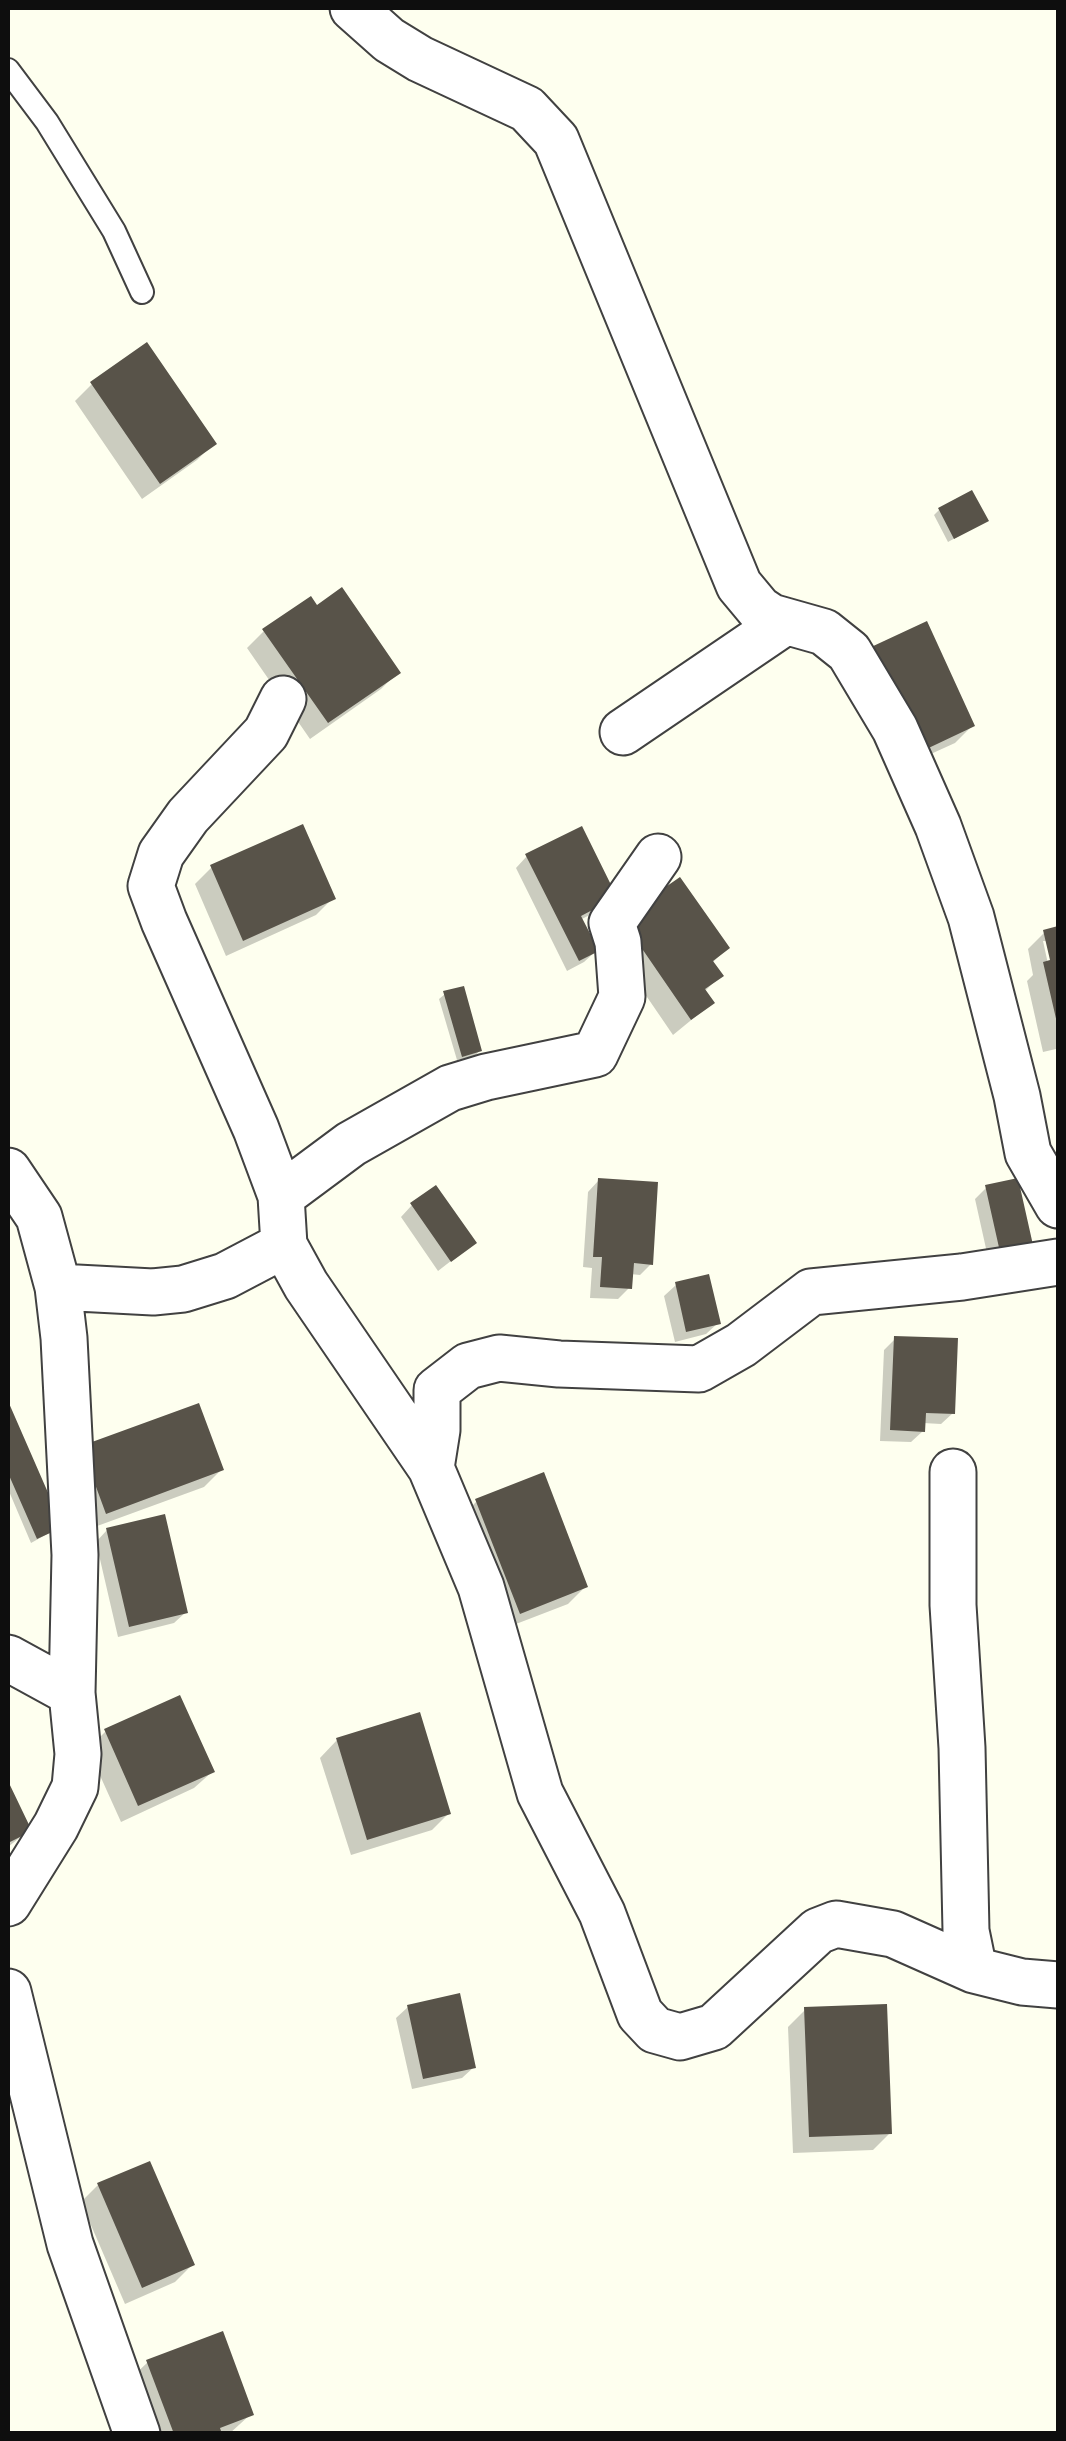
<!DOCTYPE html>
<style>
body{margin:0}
#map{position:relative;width:1066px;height:2441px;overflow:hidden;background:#feffef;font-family:"Times New Roman",serif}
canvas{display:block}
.frame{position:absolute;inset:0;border:10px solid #0e0e0e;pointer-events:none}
</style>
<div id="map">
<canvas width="1066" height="2441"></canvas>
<div class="frame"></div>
</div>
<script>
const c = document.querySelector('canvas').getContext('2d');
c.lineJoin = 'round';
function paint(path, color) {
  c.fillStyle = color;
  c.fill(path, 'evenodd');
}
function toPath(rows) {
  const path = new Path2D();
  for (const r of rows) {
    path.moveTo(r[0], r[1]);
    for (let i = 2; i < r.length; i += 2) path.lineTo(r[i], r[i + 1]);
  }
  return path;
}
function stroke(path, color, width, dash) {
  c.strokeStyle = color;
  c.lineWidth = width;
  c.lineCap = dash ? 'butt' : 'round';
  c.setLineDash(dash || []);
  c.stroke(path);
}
const shadow = toPath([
 [92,384,214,443,197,460,142,499,75,401],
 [939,510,986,521,948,542,934,515],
 [316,608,398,672,381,689,310,739,247,648,264,631],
 [854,667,972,726,955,743,900,768],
 [527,856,603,908,580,920,596,951,584,962,567,971,516,868],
 [212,867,333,898,316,915,226,956,195,884],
 [1058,929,1058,1057,1056,1049,1043,1052,1027,981,1033,975,1028,949,1045,932],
 [1043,941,1048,941,1055,971,1050,973],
 [606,937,727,948,712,963,720,976,704,992,712,1003,673,1035],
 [445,994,480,1050,475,1056,457,1060,439,999],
 [599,1180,651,1264,640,1275,630,1274,629,1288,618,1299,590,1298,592,1268,583,1267,588,1192],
 [987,1187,1030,1244,989,1262,975,1199],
 [412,1205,474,1243,438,1271,401,1217],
 [676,1285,718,1323,706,1334,675,1342,664,1296],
 [895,1339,953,1413,941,1424,923,1423,923,1431,911,1442,880,1441,884,1350],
 [8,1407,60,1527,31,1543,8,1489],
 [82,1449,221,1470,204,1487,89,1529],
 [476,1502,585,1587,568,1604,503,1629,459,1519],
 [107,1530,186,1612,174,1623,118,1637,96,1542],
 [105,1732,212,1772,194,1788,121,1822,88,1749],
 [337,1740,449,1813,432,1830,351,1855,320,1758],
 [8,1786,29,1830,8,1847],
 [408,2007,474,2067,462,2078,412,2089,396,2018],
 [805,2010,890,2133,873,2150,793,2153,788,2027],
 [98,2185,192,2265,175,2282,125,2304,81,2202],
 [148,2362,251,2414,229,2434,151,2434,130,2379]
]);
const building = toPath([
 [147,342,217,444,160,484,90,382],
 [972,490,989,521,954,539,938,508],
 [342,587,401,673,328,723,262,629,311,596,317,605],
 [927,621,975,726,918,753,869,648],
 [303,824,336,899,243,941,210,865],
 [582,826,617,897,581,916,599,951,579,961,525,854],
 [680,877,730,948,713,961,724,976,705,989,715,1003,691,1020,621,918],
 [1058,926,1058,1023,1057,1023,1043,962,1050,960,1043,930],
 [464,986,482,1051,462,1057,443,991],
 [598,1178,658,1182,653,1265,634,1263,632,1289,600,1287,602,1257,593,1257],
 [1018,1178,1033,1245,1000,1252,985,1185],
 [436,1185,477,1243,451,1262,410,1203],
 [709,1274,721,1324,686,1332,675,1282],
 [894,1336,958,1338,955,1414,926,1413,925,1432,890,1430],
 [8,1401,63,1527,37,1539,8,1473],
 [199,1403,224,1470,106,1514,81,1446],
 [544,1472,588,1587,520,1614,475,1499],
 [165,1514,188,1613,129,1627,106,1528],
 [180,1695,215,1772,138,1806,104,1729],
 [420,1712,451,1814,367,1840,336,1738],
 [8,1781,32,1831,8,1843],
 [460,1993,476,2068,423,2079,407,2005],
 [887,2004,892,2134,809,2137,804,2007],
 [150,2161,195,2265,142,2288,97,2183],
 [223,2331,254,2415,220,2428,222,2434,174,2434,146,2360]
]);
const service = toPath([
 [8,70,47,122,114,231,142,292]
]);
const minor = toPath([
 [353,8,389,40,420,59,527,109,556,140,739,585,759,609,771,617,824,632,849,652,895,729,938,826,971,917,1017,1096,1028,1153,1058,1205],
 [283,699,266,733,188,816,161,854,151,886,164,921,256,1129,281,1196,284,1245],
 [623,732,785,622],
 [8,1171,39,1217,58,1287,64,1338,75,1555,72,1693,78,1754,75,1787,56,1826,8,1903],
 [281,1196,351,1144,450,1088,486,1077,595,1054,622,997,618,942,612,923,658,857],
 [58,1287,153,1292,183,1289,225,1276,284,1245,306,1285,431,1468,481,1587,540,1793,602,1913,640,2014,655,2030,680,2037,714,2027,818,1931,836,1924,893,1934,974,1970,1022,1982,1058,1985],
 [431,1468,437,1430,437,1390,468,1366,499,1358,559,1364,699,1369,741,1345,811,1292,962,1277,1058,1262],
 [953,1472,953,1605,962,1748,966,1931,974,1970],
 [8,1658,72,1693],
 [8,1992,70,2244,137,2434]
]);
paint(shadow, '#0003');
paint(building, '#585349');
stroke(service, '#414141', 26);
stroke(minor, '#414141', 49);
stroke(service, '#fff', 22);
stroke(minor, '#fff', 45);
</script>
